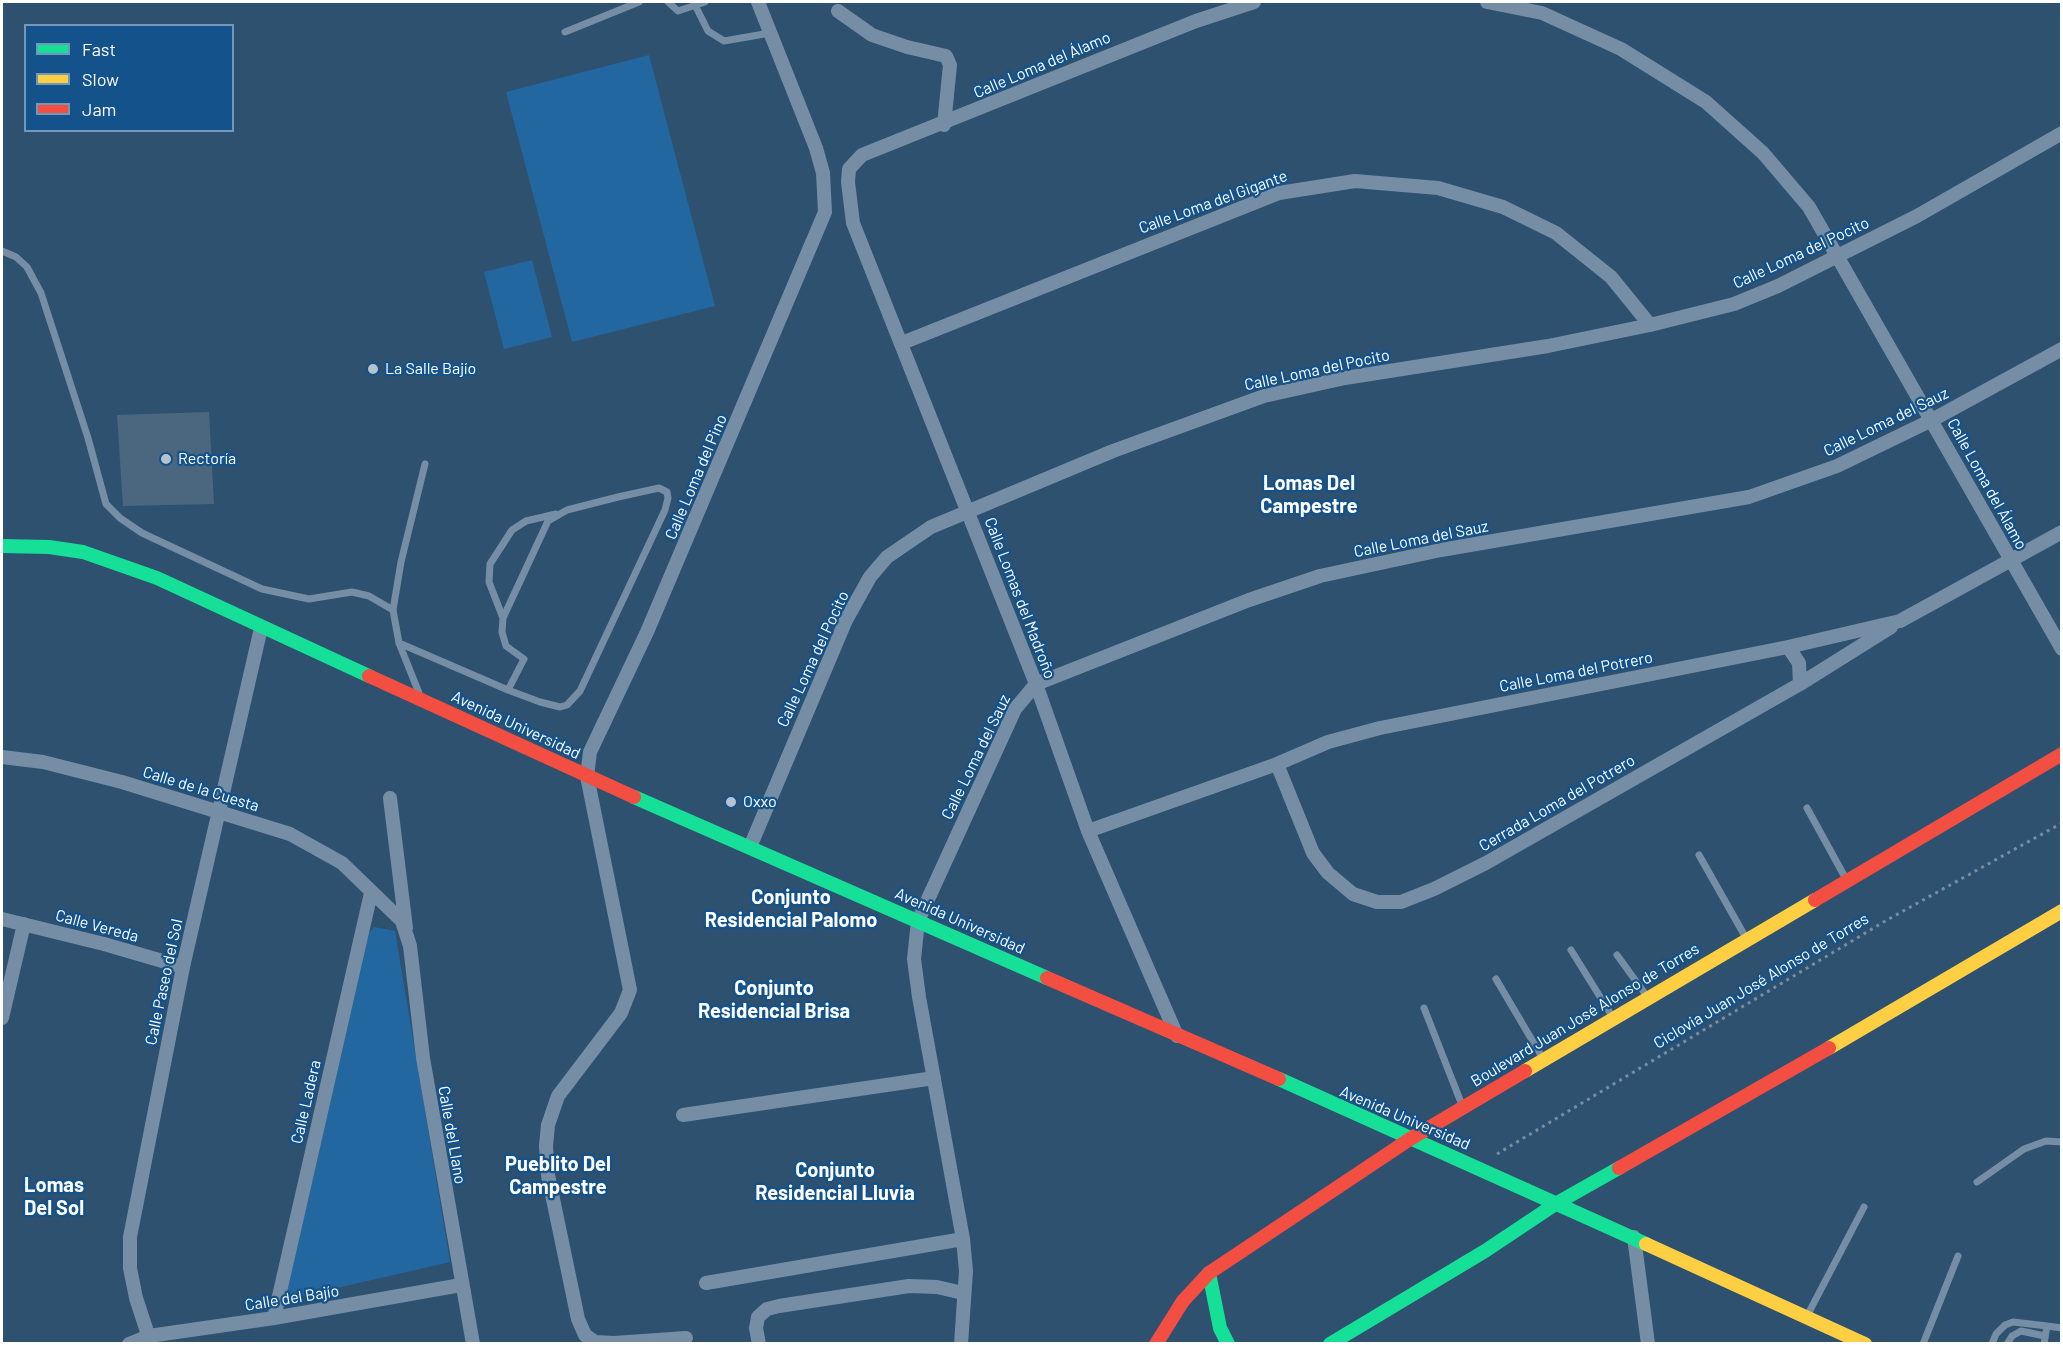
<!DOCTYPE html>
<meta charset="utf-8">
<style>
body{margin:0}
#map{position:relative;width:2063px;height:1345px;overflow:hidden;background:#2e5170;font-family:Barlow,sans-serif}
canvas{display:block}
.frame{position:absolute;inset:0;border:3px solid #fff;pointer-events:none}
.legend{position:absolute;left:24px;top:24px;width:210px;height:108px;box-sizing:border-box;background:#13528b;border:2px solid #7197b9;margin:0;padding:8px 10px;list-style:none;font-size:18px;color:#fff}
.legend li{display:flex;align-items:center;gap:12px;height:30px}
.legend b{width:30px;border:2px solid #7197b9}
</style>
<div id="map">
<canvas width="2063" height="1345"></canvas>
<div class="frame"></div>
<ul class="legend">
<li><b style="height:8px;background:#16e098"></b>Fast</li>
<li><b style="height:8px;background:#ffcf43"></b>Slow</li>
<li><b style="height:8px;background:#f24e42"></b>Jam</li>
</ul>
</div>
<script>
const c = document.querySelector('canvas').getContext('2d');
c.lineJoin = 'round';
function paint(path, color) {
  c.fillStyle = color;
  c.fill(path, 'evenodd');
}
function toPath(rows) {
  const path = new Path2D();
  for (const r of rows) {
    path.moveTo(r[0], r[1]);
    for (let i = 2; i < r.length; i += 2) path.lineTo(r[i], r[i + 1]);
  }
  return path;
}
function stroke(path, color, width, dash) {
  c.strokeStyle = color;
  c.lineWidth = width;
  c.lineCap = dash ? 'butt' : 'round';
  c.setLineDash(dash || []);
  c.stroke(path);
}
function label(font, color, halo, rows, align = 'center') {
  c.font = font + ' Barlow,sans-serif';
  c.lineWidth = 4.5;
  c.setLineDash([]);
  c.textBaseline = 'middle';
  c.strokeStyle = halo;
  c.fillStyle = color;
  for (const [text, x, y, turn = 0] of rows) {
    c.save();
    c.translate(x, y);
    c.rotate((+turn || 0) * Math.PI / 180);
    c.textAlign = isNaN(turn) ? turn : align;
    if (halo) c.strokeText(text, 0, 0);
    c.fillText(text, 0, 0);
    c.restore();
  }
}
const green = toPath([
 [649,55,715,306,572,342,506,92],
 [532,260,552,337,504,349,484,272],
 [374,927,395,931,450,1262,285,1300,369,933]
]);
const building = toPath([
 [209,412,214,504,123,506,117,415]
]);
const path = toPath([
 [1497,1154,1887,920,2062,823]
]);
const lane = toPath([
 [668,2,678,11,705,2],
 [696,7,708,31,724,41,770,33],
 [565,32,639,2],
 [2,251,16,257,27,267,41,293,88,438,106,504,120,518,142,533,262,589,309,599,352,592,369,596,393,610],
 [503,618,489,582,490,564,512,530,526,521,556,514],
 [399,643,508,690,540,702,560,707,567,705,580,691,665,510,668,498,667,492,659,488,618,497,567,510,548,521,503,618,502,632,506,646,524,659,508,690],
 [419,693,399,643,393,610,401,562,425,464],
 [1807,808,1846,879],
 [1699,855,1746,938],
 [1571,950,1612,1016],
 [1617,955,1646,995],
 [1496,979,1542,1057],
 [1424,1008,1462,1105],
 [1977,1182,2024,1149,2046,1141,2062,1142],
 [1807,1316,1864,1207],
 [1923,1344,1958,1256],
 [1992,1344,1996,1334,2005,1325,2013,1322,2047,1326],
 [2007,1344,2012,1336,2021,1331,2045,1336],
 [2044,1344,2047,1326,2062,1328]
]);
const street = toPath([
 [1487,2,1542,13,1621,49,1706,102,1763,153,1809,207,2062,649],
 [838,11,872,35,907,47,946,56,950,65,944,125],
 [902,343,1279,193,1355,181,1438,188,1503,207,1556,233,1611,277,1650,325],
 [1788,647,1799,663,1800,684],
 [2,757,43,762,122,782,290,834,342,863,402,921,410,946,423,1058,473,1344],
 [1277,764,1313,853,1328,873,1353,894,1377,902,1401,902,1434,889,1486,863,1800,684,1891,627],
 [390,798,406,928],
 [1088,831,1277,764,1328,742,1380,728,1788,647,1900,621,2062,532],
 [750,847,846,620,870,577,887,557,931,527,1113,451,1264,396,1345,378,1548,346,1650,325,1734,304,1778,286,1917,216,2062,133],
 [2,919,104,944,183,967],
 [2,1018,24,924],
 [1177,1036,1088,831,1036,684,853,223,848,182,849,169,862,155,1196,21,1254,2],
 [683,1115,934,1078],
 [1634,1237,1648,1344],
 [706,1283,963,1239],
 [274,1318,371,893],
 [686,1338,614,1343,595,1342,585,1335,578,1319,548,1175,546,1146,548,1125,558,1096,621,1013,630,990,587,776,590,752,647,632,825,212,823,173,816,148,758,2],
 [129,1344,149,1336,274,1318,461,1285],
 [151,1344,136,1298,130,1268,130,1237,183,967,261,628],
 [759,1344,756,1328,758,1317,767,1309,779,1306,909,1286,937,1287,963,1293],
 [961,1344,966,1271,963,1239,919,997,914,959,918,921,1015,709,1036,684,1249,600,1320,576,1441,550,1749,497,1837,466,1932,420,2062,349]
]);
const fast = toPath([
 [2,546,49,547,83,552,157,578,369,676],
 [634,797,1047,978],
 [1279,1079,1646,1244],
 [1209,1273,1220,1328,1228,1344],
 [1330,1344,1485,1251,1557,1203,1619,1168]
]);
const slow = toPath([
 [1829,1048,2062,911],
 [1525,1071,1815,900],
 [1646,1244,1865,1344]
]);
const jam = toPath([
 [369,676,634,797],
 [1815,900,2062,754],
 [1047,978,1279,1079],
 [1619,1168,1829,1048],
 [1156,1344,1183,1301,1209,1273,1410,1139,1525,1071]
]);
const markers = [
 [373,369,6,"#b6c2cd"],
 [166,459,6,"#b6c2cd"],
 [731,802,6,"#b6c2cd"]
];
const streetNames = [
 ["Calle Loma del Álamo",1042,65,-23],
 ["Calle Loma del Gigante",1213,202,-20],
 ["Calle Loma del Pocito",1801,253,-25],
 ["Calle Loma del Pocito",1317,370,-12],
 ["Calle Loma del Sauz",1886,422,-26],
 ["Calle Loma del Pino",696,477,-67],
 ["Calle Loma del Álamo",1987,484,61],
 ["Calle Loma del Sauz",1421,539,-11],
 ["Calle Lomas del Madroño",1020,598,69],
 ["Calle Loma del Pocito",813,659,-65],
 ["Calle Loma del Potrero",1576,672,-11],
 ["Avenida Universidad",516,725,25],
 ["Calle Loma del Sauz",976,757,-64],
 ["Calle de la Cuesta",201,789,17],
 ["Cerrada Loma del Potrero",1557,803,-30],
 ["Avenida Universidad",960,921,24],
 ["Calle Vereda",97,926,15],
 ["Ciclovia Juan José Alonso de Torres",1761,981,-31],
 ["Calle Paseo del Sol",164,982,-78],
 ["Boulevard Juan José Alonso de Torres",1585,1015,-31],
 ["Calle Ladera",306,1102,-77],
 ["Avenida Universidad",1405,1118,23],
 ["Calle del Llano",452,1135,80],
 ["Calle del Bajío",292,1298,-9]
];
const poiNames = [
 ["La Salle Bajío",385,369],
 ["Rectoría",178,459],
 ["Oxxo",743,802]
];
const quarterNames = [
 ["Lomas Del",1309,483],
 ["Campestre",1309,506],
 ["Conjunto",791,897],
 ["Residencial Palomo",791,920],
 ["Conjunto",774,988],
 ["Residencial Brisa",774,1011],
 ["Pueblito Del",558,1164],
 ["Campestre",558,1187],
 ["Conjunto",835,1170],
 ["Residencial Lluvia",835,1193],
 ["Lomas",54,1185],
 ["Del Sol",54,1208]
];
paint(green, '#2367a0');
paint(building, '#4b6780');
stroke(path, '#758ea5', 3, [3, 4.5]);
stroke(lane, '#758ea5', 7);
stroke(street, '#758ea5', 14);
stroke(fast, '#16e098', 14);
stroke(slow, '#ffcf43', 14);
stroke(jam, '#f24e42', 14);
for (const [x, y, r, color] of markers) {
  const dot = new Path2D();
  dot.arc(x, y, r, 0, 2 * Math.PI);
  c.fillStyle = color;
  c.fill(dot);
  stroke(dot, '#13528b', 2);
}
label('16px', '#fff', '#13528b', streetNames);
label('16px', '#fff', '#13528b', poiNames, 'left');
label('bold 20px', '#fff', '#13528b', quarterNames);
</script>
